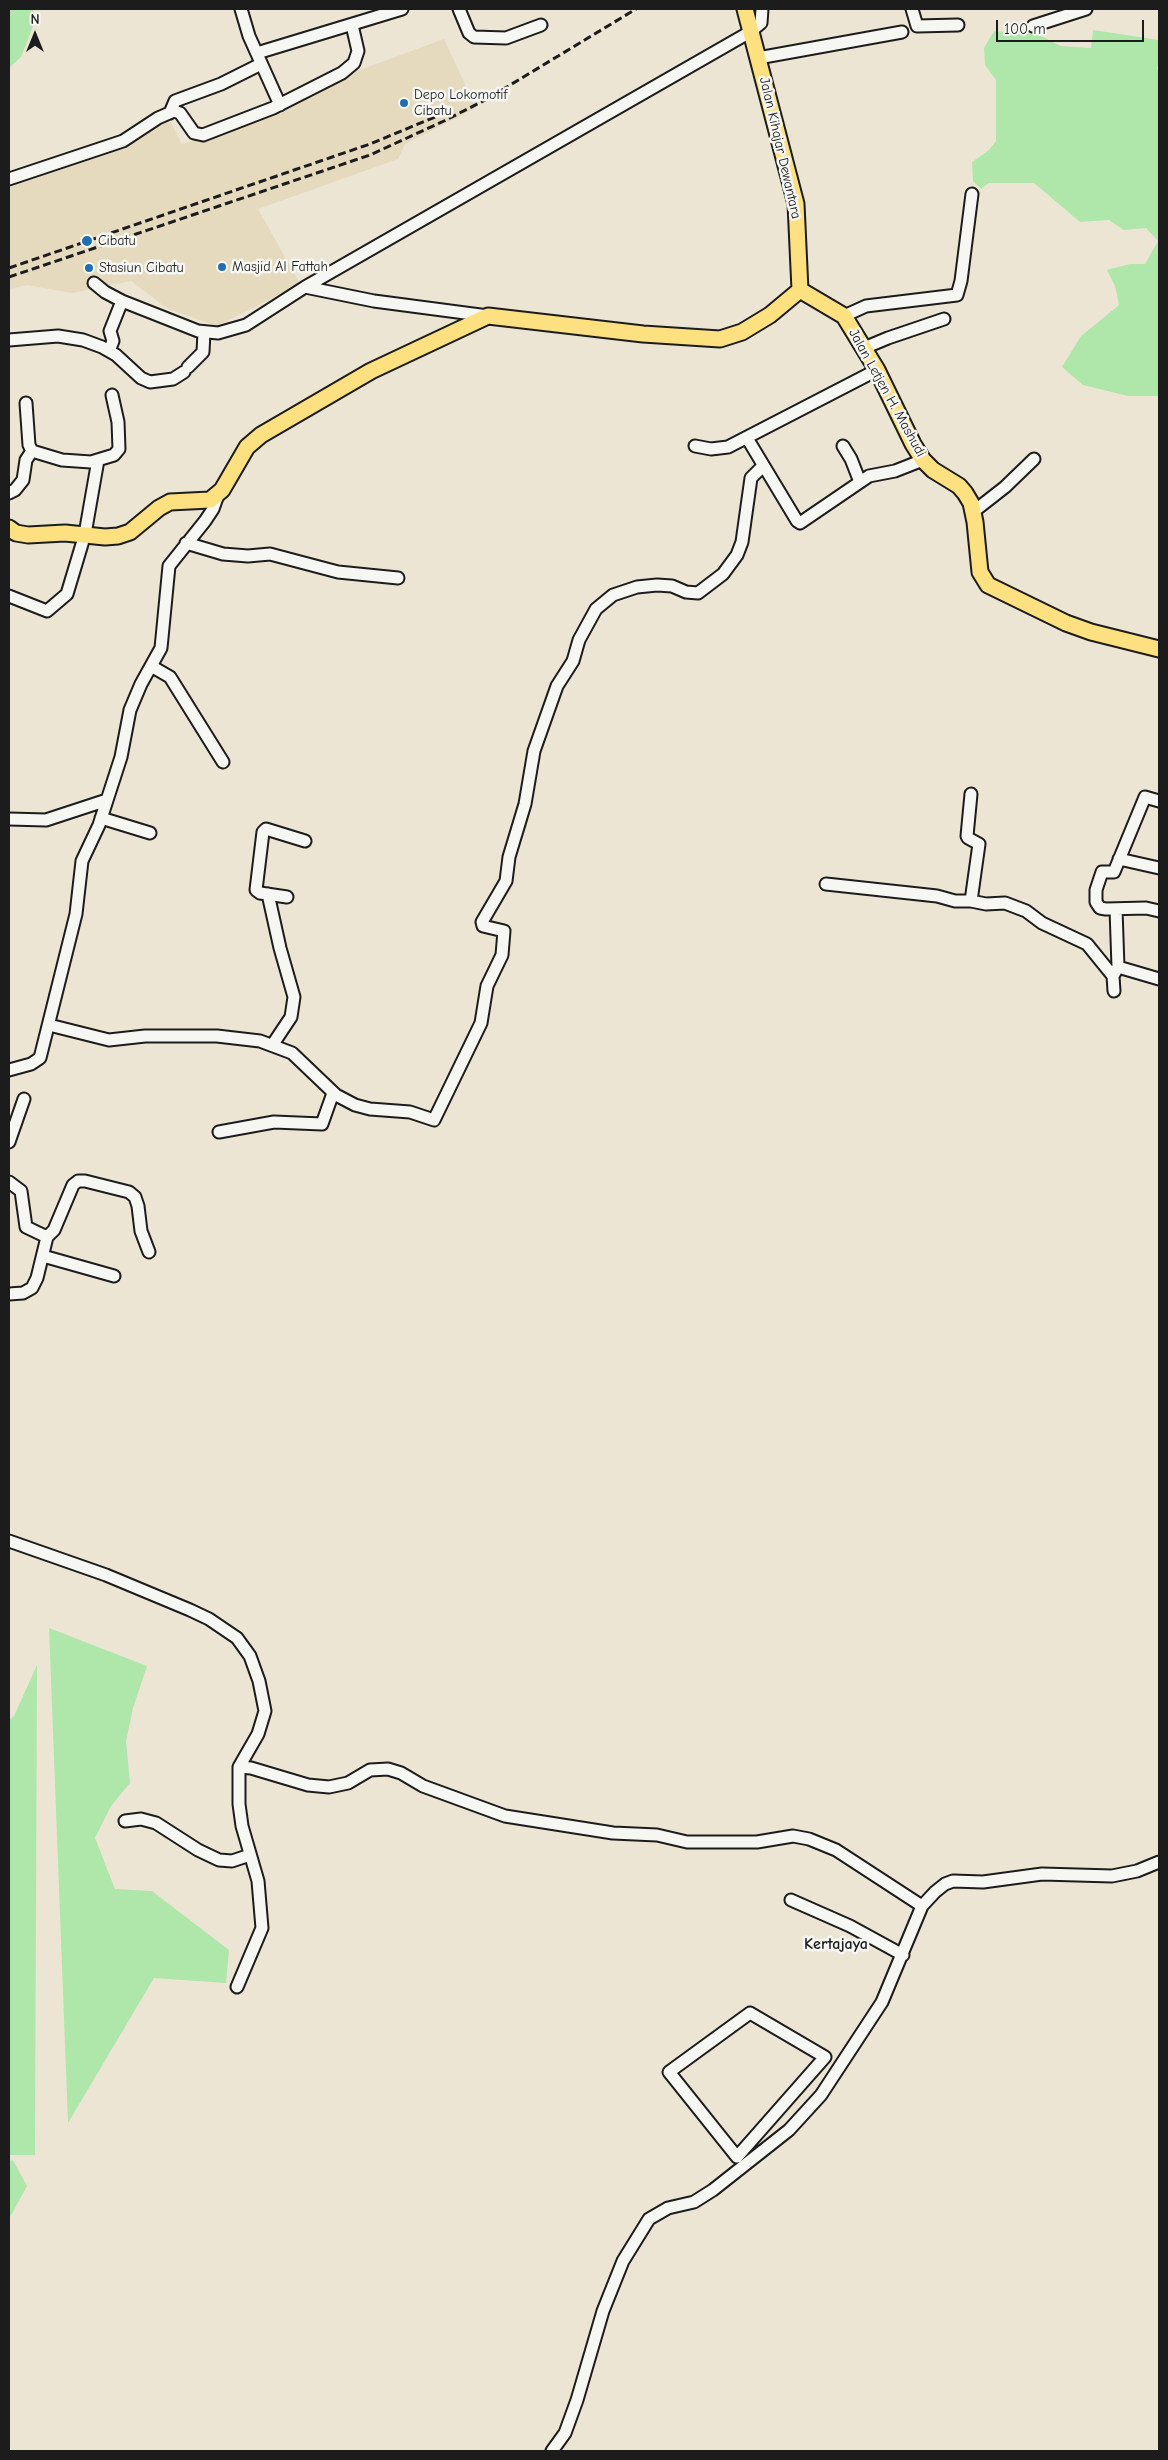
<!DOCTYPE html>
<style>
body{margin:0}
#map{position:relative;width:1168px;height:2460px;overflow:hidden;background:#ece5d3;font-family:"Comic Neue",sans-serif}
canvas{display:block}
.frame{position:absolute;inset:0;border:10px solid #1c1c1c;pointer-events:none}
.north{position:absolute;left:10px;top:10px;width:50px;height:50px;-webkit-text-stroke:4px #f6f6f2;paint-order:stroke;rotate:0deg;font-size:14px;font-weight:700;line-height:20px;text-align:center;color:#1c1c1c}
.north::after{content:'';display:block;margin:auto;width:18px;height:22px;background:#1c1c1c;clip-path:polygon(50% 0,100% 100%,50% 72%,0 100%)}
.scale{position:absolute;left:996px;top:20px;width:148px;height:22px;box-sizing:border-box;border:2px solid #1c1c1c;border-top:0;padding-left:6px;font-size:15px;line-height:18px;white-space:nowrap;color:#1c1c1c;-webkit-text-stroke:4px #f6f6f2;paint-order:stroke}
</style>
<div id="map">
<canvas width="1168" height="2460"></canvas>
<div class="frame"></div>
<div class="north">N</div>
<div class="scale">100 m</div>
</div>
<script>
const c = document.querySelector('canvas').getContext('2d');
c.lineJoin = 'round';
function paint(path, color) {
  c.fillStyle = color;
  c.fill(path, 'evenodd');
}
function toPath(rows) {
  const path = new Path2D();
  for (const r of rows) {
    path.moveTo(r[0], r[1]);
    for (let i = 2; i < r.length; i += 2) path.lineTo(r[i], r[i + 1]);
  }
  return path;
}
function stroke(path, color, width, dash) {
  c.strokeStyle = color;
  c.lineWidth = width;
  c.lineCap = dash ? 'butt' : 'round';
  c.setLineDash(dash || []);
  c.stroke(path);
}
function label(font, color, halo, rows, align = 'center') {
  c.font = font + ' "Comic Neue",sans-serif';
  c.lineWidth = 5;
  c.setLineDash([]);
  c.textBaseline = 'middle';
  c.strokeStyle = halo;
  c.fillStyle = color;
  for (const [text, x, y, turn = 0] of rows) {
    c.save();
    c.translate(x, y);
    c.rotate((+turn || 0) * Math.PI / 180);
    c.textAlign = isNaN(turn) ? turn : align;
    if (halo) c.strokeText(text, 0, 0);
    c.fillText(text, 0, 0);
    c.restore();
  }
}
const built = toPath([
 [444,39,476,108,405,144,398,159,258,209,300,284,217,326,168,309,131,281,72,293,27,285,9,289,9,184,110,150,170,121,182,144,283,111,357,71]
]);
const green = toPath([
 [9,9,33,9,34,24,21,57,9,68],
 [1093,30,1159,40,1159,63,1157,69,1159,70,1159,396,1128,396,1083,385,1062,367,1081,336,1119,305,1115,286,1107,270,1130,264,1145,264,1158,241,1146,228,1124,230,1109,220,1080,222,1034,183,989,183,981,189,973,181,972,162,989,150,996,141,996,80,985,65,984,48,994,31,1037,34,1061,46,1091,48],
 [49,1628,147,1666,133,1708,126,1741,130,1783,111,1806,95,1838,115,1889,152,1891,229,1950,226,1983,154,1978,68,2123],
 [37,1665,35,2155,9,2155,9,1720,14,1716],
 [13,2160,27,2186,9,2219,9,2161]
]);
const minor = toPath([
 [241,9,249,36,280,105],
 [459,9,469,33,474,37,506,38,541,25],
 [912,9,917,26,958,25],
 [1033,26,1086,9],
 [257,53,402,9],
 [758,58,902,32],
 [170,113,175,101,221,84,261,64],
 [9,179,123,141,158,118,174,111,180,113,194,133,203,135,273,108,342,73,354,63,358,51,352,25],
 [94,283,105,292,122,301,198,331,218,333,246,325,305,287,750,32,761,23,762,9],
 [305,287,374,301,488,316],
 [844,316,866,306,957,295,961,281,972,194],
 [9,340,58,336,83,340,102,347,116,355,141,378,150,382,173,379,184,372],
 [864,348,888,338,944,319],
 [109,351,113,341,110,331,122,301],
 [188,367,203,352,204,332],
 [26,403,29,445,32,451,62,460,91,462,114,455,119,449,118,422,112,395],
 [747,438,797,521,800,523,869,476,895,471,923,460],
 [695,446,711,449,728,447,877,370],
 [843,446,851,459,860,482],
 [9,493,15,490,23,480,26,460,32,451],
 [973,512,1005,487,1034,459],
 [186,543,223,554,248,556,270,554,338,572,398,578],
 [9,596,47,611,67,594,85,534,98,460],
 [151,666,170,677,223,762],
 [1159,801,1145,797,1114,872,1102,872,1096,890,1096,902,1100,908,1106,909,1146,908,1159,911],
 [101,818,150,833],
 [9,819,46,820,107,800],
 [1119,859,1159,868],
 [826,884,937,896,955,901,971,901,986,904,1005,903,1026,911,1042,923,1087,944,1113,976,1118,967],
 [268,894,280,948,294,997,291,1017,273,1044],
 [287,897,260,893,256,890,263,832,266,829,305,841],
 [971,901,979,844,968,838,967,836,971,794],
 [1116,909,1118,967,1159,979],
 [1113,976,1114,991],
 [49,1025,109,1040,145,1036,217,1036,260,1041,292,1053,336,1095,355,1105,370,1109,410,1112,434,1120,481,1023,487,986,502,955,504,931,483,926,482,922,506,881,509,857,525,804,534,751,557,686,573,661,579,640,596,609,613,595,637,587,657,585,672,586,686,592,698,593,723,574,737,555,742,542,751,478,763,466],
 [9,1070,31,1064,40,1058,76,914,82,861,99,825,121,757,130,710,141,684,161,648,169,566,205,521,213,509,218,495],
 [219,1132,274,1122,322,1124,333,1093],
 [9,1142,24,1099],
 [9,1182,21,1191,26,1227,47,1237,37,1278,32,1288,23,1293,9,1294],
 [47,1237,54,1230,73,1185,78,1181,85,1181,129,1192,135,1197,138,1206,141,1231,149,1252],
 [43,1256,114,1276],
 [9,1541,106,1575,190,1610,209,1619,237,1638,250,1656,259,1681,265,1711,258,1734,239,1767,251,1768,308,1785,329,1787,348,1783,370,1770,388,1769,401,1773,423,1786,505,1816,613,1833,657,1835,687,1842,757,1842,793,1836,809,1839,836,1850,922,1906],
 [125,1821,141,1819,156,1823,198,1850,219,1860,232,1861,250,1855],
 [791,1900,850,1926,903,1955],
 [237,1987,262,1928,258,1881,242,1826,239,1804,239,1767],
 [750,2013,825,2057,737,2157,669,2072,750,2013],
 [552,2451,565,2433,577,2400,603,2311,623,2261,649,2219,668,2208,694,2202,713,2190,789,2130,821,2095,882,2002,922,1906,935,1892,945,1884,953,1881,983,1882,1042,1874,1112,1876,1137,1871,1159,1862]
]);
const major = toPath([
 [745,9,796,204,800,290],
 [800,290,844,316,877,370,913,444,923,460,933,470,959,486,965,493,971,503,975,522,980,572,988,585,1066,623,1091,632,1159,649],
 [9,528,16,533,28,535,65,533,105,537,118,536,130,532,159,508,170,502,210,500,222,490,247,447,261,435,371,371,488,316,643,334,720,339,742,332,770,315,800,290]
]);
const rail = toPath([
 [9,268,370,144,447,112],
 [9,277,370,155,444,121,487,99,636,9]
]);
const markers = [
 [404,103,5,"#1f6fb2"],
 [87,241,6,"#1f6fb2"],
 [222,267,5,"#1f6fb2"],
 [89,268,5,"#1f6fb2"]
];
const poiNames = [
 ["Depo Lokomotif",414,95],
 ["Cibatu",414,111],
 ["Cibatu",98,241],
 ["Masjid Al Fattah",232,267],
 ["Stasiun Cibatu",99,268]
];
const streetNames = [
 ["Jalan Kihajar Dewantara",780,148,77],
 ["Jalan Letjen H. Mashudi",887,393,61]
];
const quarterNames = [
 ["Kertajaya",836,1944]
];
paint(built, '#e5d9be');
paint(green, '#afe7ab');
stroke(minor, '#1c1c1c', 15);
stroke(major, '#1c1c1c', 19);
stroke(minor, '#f6f6f2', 11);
stroke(major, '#fde080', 15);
stroke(rail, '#1c1c1c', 3, [8, 4]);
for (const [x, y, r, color] of markers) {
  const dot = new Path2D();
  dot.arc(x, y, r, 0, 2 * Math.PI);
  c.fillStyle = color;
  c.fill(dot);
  stroke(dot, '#f6f6f2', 2);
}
label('14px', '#1c1c1c', '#f6f6f2', poiNames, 'left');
label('14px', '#1c1c1c', '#f6f6f2', streetNames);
label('bold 16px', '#1c1c1c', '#f6f6f2', quarterNames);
</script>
